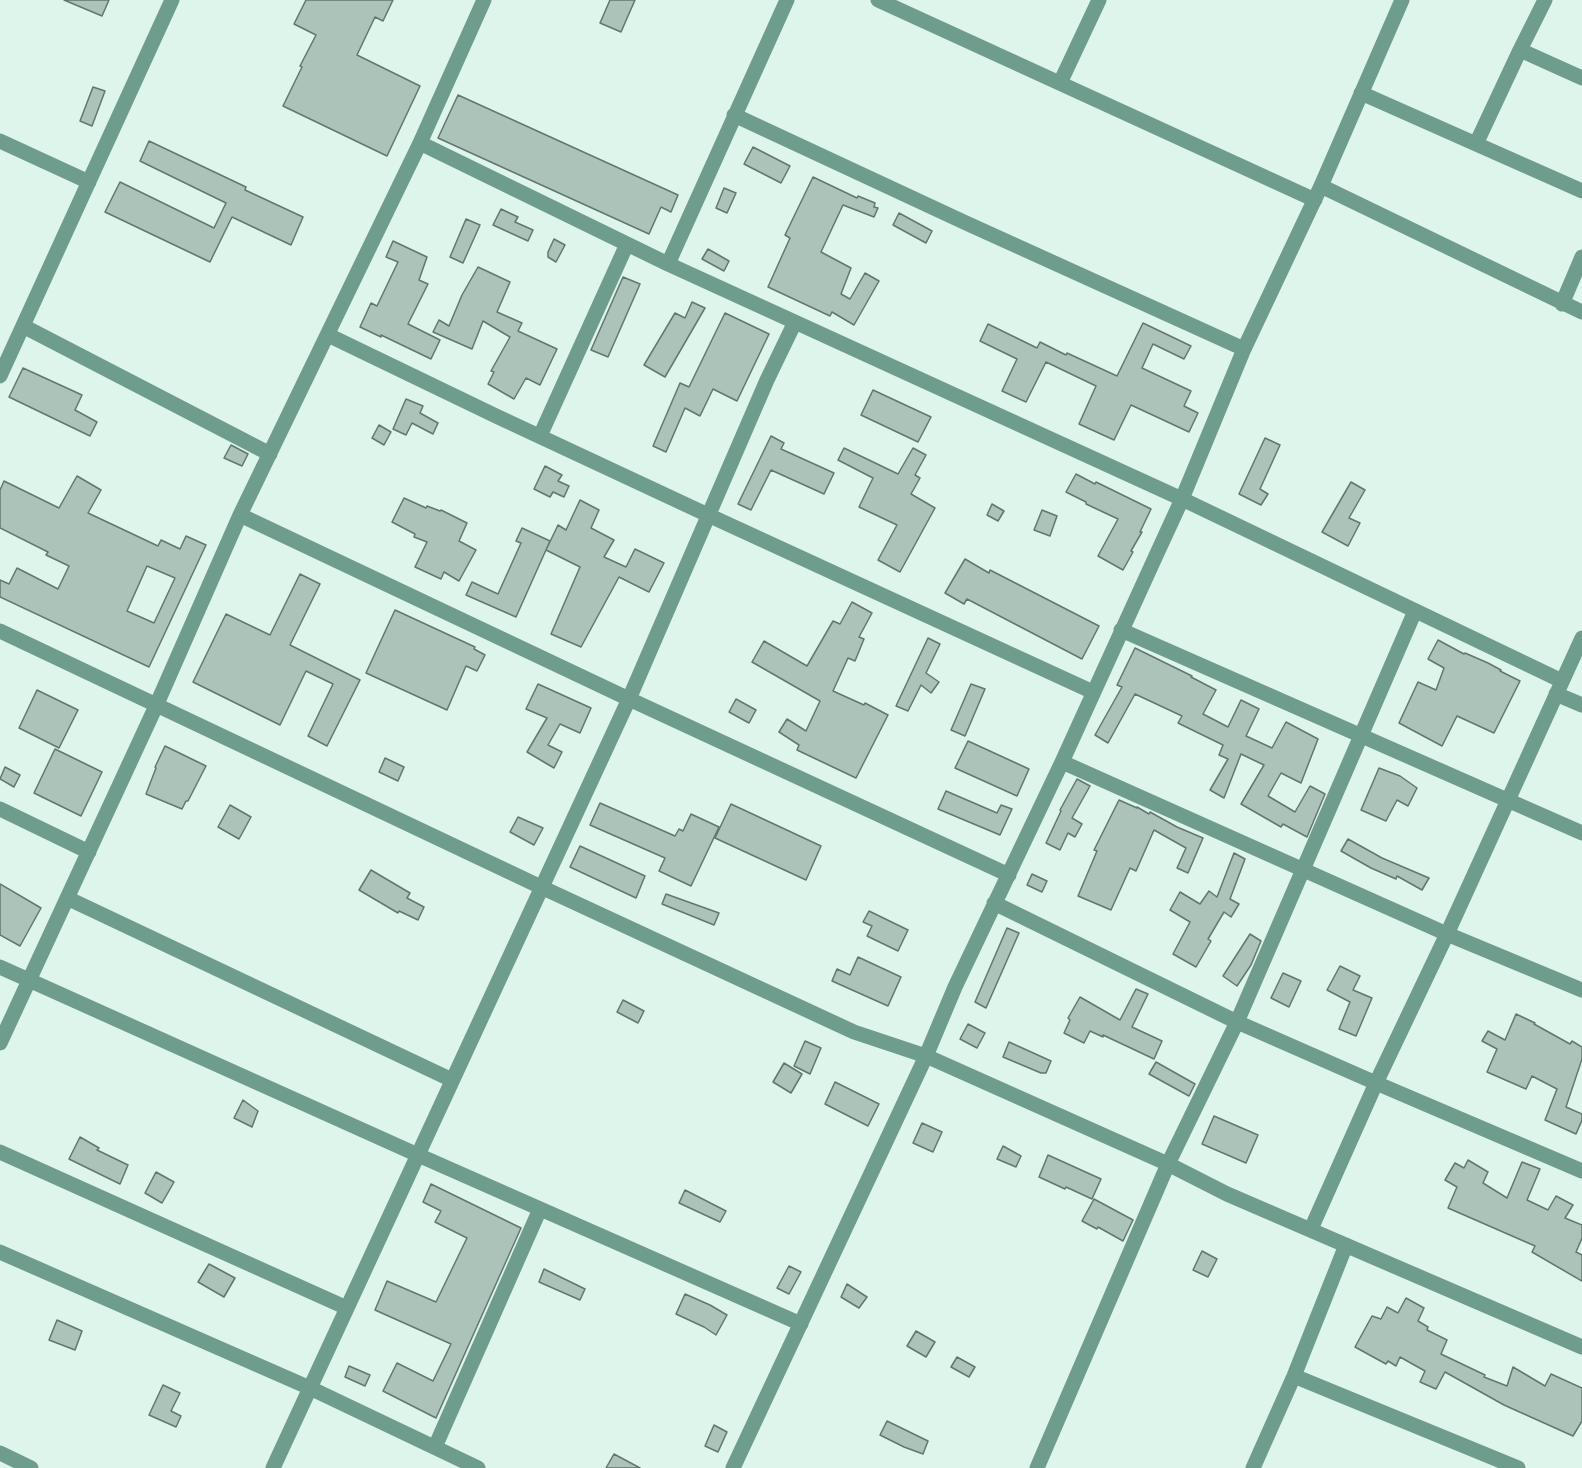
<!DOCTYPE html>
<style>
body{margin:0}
canvas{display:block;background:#ddf5eb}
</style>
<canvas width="1582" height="1468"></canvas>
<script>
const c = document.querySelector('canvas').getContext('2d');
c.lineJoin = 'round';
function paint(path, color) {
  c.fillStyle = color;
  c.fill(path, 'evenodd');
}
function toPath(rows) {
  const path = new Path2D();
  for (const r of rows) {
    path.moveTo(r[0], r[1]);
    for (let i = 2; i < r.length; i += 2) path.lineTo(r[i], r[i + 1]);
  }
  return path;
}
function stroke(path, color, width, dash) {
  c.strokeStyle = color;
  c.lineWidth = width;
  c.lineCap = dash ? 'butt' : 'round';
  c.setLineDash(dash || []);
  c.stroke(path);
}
const building = toPath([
 [64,0,109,0,102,16,64,0],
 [306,0,393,0,383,21,375,17,357,55,420,86,387,156,283,106,302,67,300,66,316,35,294,24,306,0],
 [610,0,635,0,621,32,600,23,610,0],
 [93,87,105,91,92,126,80,121,93,87],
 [458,95,678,195,671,212,661,207,649,234,438,138,458,95],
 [149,141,246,187,245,190,303,217,291,245,232,217,210,262,105,212,120,182,214,228,226,203,140,161,149,141],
 [753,147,790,166,781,183,744,164,753,147],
 [813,177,857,198,858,196,875,203,874,207,878,208,874,217,843,205,821,252,851,268,841,294,850,299,865,273,879,281,854,325,832,312,830,316,768,287,790,238,785,235,813,177],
 [724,188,736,193,727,213,716,208,724,188],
 [501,209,518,217,515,222,533,230,528,241,493,225,501,209],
 [899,213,932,231,926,243,893,225,899,213],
 [466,219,480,225,463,263,450,257,466,219],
 [554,239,565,245,556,262,548,257,548,252,554,239],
 [393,241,427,257,419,280,428,284,408,324,440,340,431,359,381,335,381,337,360,327,371,303,377,306,398,262,386,257,393,241],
 [708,249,729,261,724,271,702,259,708,249],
 [478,267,510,282,497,312,522,323,518,331,557,349,540,385,526,378,514,399,488,384,494,372,491,371,510,337,483,321,472,349,433,332,439,320,449,326,462,295,478,267],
 [623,277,640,284,608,357,591,350,623,277],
 [692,302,705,308,665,377,644,365,675,313,685,318,692,302],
 [725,313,769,334,737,401,713,389,700,416,685,408,666,452,653,446,680,383,689,387,725,313],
 [1143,323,1191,346,1184,359,1153,344,1142,368,1191,391,1184,406,1198,413,1189,432,1131,405,1114,440,1079,424,1096,386,1046,362,1026,402,1002,391,1017,359,980,341,988,324,1037,348,1040,342,1066,355,1067,353,1117,376,1143,323],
 [23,368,82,395,75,410,97,422,90,436,9,397,23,368],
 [873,390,931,417,918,442,861,415,873,390],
 [406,399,423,406,420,413,438,423,433,434,412,423,406,435,393,429,406,399],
 [379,425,391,432,384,445,372,438,379,425],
 [771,436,784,443,781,449,834,473,824,494,771,470,751,510,738,504,771,436],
 [1265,438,1280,445,1260,489,1268,494,1261,505,1239,494,1265,438],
 [231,445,248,454,242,466,224,458,231,445],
 [844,448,898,474,913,448,926,455,915,475,920,478,911,494,935,508,900,572,878,560,897,525,859,507,873,478,838,460,844,448],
 [545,466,562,475,558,481,569,486,564,497,553,492,550,497,534,489,545,466],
 [1076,474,1095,484,1096,482,1151,509,1140,532,1142,532,1131,551,1133,552,1123,570,1098,556,1118,519,1086,504,1086,502,1066,492,1076,474],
 [77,476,101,490,88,513,158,546,161,540,180,549,186,536,206,545,149,667,0,597,0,580,9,584,17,568,58,589,69,566,46,555,48,552,0,528,0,490,4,481,59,508,77,476],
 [147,566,175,578,154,623,127,611,147,566],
 [1351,482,1365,490,1349,518,1360,523,1348,546,1322,532,1351,482],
 [404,498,426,508,427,506,440,511,441,510,467,523,459,541,476,550,459,581,444,572,441,579,415,567,427,542,414,537,415,534,392,522,404,498],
 [580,500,599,510,591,528,614,540,604,557,626,567,635,549,664,563,649,592,619,577,581,647,551,634,580,567,546,550,558,525,566,530,580,500],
 [992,504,1004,511,998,521,987,515,992,504],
 [1042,510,1057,516,1050,536,1034,530,1042,510],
 [522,528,550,541,516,617,466,595,472,582,498,594,521,543,516,541,522,528],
 [965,559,989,573,990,570,1099,626,1082,659,967,599,964,604,945,593,965,559],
 [300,574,320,584,290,645,360,680,327,746,308,736,333,684,306,671,280,725,193,682,226,614,270,635,300,574],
 [852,602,872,613,859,637,864,639,855,661,848,658,833,691,864,705,865,703,888,715,856,778,797,750,799,745,779,732,787,719,806,731,820,701,752,662,764,641,807,666,833,621,840,624,852,602],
 [395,610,475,647,474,649,485,655,477,671,466,666,447,710,366,673,395,610],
 [928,638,940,644,926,673,939,682,931,693,921,685,908,711,896,706,928,638],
 [1438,640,1464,654,1465,653,1488,663,1501,670,1500,671,1520,681,1494,733,1457,716,1442,746,1399,723,1418,682,1436,690,1444,668,1428,659,1438,640],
 [1135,648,1192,676,1191,677,1216,690,1203,714,1228,727,1241,700,1259,709,1246,736,1272,748,1286,722,1318,739,1301,783,1281,773,1268,796,1295,812,1310,786,1325,794,1307,837,1283,824,1281,827,1241,804,1264,765,1241,754,1224,798,1210,790,1228,759,1219,755,1223,745,1178,723,1182,716,1135,694,1108,743,1095,735,1122,687,1117,685,1135,648],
 [538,684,591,708,580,733,560,724,548,745,562,752,554,768,527,752,547,718,526,709,538,684],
 [971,684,985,689,965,736,951,730,971,684],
 [37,690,78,710,59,748,19,728,37,690],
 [736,699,756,710,749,723,729,712,736,699],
 [968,741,1029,769,1017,796,955,768,968,741],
 [165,746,206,766,188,801,186,801,182,809,146,794,156,768,155,767,165,746],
 [55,749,102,772,81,816,34,793,55,749],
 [385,758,404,767,398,781,379,772,385,758],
 [5,767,20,775,14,787,0,779,5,767],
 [1379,768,1400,776,1417,788,1408,806,1397,800,1386,821,1361,810,1379,768],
 [1077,779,1090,786,1072,818,1082,824,1075,837,1068,833,1060,850,1046,843,1061,811,1060,810,1077,779],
 [946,791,997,813,1001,805,1012,809,1000,835,938,809,946,791],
 [1119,800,1137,808,1137,807,1149,814,1150,812,1177,827,1203,838,1188,873,1177,868,1186,848,1154,830,1136,871,1130,868,1111,910,1078,896,1097,851,1094,850,1119,800],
 [600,803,675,836,679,829,683,831,691,814,719,827,691,886,659,871,665,858,590,825,600,803],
 [731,804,821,846,806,880,715,838,731,804],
 [230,805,251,817,239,839,218,827,230,805],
 [518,817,543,828,534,845,510,832,518,817],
 [1348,839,1382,858,1429,878,1422,890,1397,876,1396,879,1371,868,1341,851,1348,839],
 [580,846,645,876,636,898,570,867,580,846],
 [1234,853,1245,859,1230,899,1239,904,1231,917,1224,912,1208,939,1211,941,1196,967,1173,954,1190,922,1170,910,1180,892,1200,904,1209,891,1217,897,1234,853],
 [371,870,410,893,407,898,424,907,418,920,399,911,398,913,359,890,371,870],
 [1032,874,1047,881,1042,892,1027,885,1032,874],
 [0,884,41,908,20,946,0,935,0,884],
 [666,894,719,913,714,925,662,904,666,894],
 [869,911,908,930,898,951,867,936,872,926,863,922,869,911],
 [1007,928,1019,933,986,1008,975,1002,1007,928],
 [1250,934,1261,941,1251,965,1237,986,1223,976,1250,934],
 [858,957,901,977,888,1006,832,981,837,969,850,975,858,957],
 [1340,966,1360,976,1353,990,1372,998,1356,1036,1339,1029,1350,1002,1327,990,1340,966],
 [1283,973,1301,981,1289,1007,1271,998,1283,973],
 [1136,989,1148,994,1132,1027,1162,1041,1154,1059,1103,1035,1103,1037,1090,1031,1084,1043,1064,1033,1070,1020,1068,1018,1080,997,1120,1020,1136,989],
 [623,1000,644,1011,638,1023,617,1012,623,1000],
 [1516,1014,1535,1023,1534,1024,1570,1044,1572,1041,1582,1047,1582,1059,1566,1107,1582,1114,1582,1120,1576,1134,1545,1120,1557,1089,1532,1076,1526,1089,1487,1072,1497,1049,1482,1041,1488,1031,1505,1040,1516,1014],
 [968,1024,985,1033,977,1048,960,1039,968,1024],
 [805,1041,821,1048,810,1074,794,1066,805,1041],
 [1009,1042,1051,1061,1046,1073,1041,1073,1003,1057,1009,1042],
 [1156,1062,1195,1084,1189,1096,1149,1074,1156,1062],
 [784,1063,802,1074,791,1093,773,1082,784,1063],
 [835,1082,879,1104,868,1126,825,1104,835,1082],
 [243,1100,258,1111,252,1127,234,1118,243,1100],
 [1214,1116,1258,1135,1246,1163,1202,1144,1214,1116],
 [922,1123,942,1132,933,1152,913,1143,922,1123],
 [80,1137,99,1148,97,1150,128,1165,120,1184,69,1159,80,1137],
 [1003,1146,1021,1156,1016,1167,997,1159,1003,1146],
 [1048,1155,1101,1179,1092,1199,1066,1187,1065,1189,1039,1177,1048,1155],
 [1468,1160,1488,1172,1483,1183,1507,1198,1522,1162,1540,1169,1527,1200,1548,1210,1556,1196,1573,1205,1565,1218,1582,1225,1582,1238,1576,1252,1582,1255,1582,1281,1532,1252,1535,1246,1448,1208,1457,1187,1445,1180,1455,1163,1464,1168,1468,1160],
 [156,1172,174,1182,162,1203,145,1193,156,1172],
 [431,1184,521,1228,436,1418,383,1391,397,1363,433,1381,451,1344,375,1310,387,1281,436,1302,467,1238,435,1222,441,1211,423,1202,431,1184],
 [685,1190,726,1211,720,1222,679,1203,685,1190],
 [1094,1199,1133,1220,1123,1241,1098,1227,1097,1229,1082,1221,1094,1199],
 [1202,1251,1217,1259,1208,1277,1193,1270,1202,1251],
 [209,1264,235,1278,224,1297,198,1282,209,1264],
 [789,1266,801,1272,789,1294,777,1288,789,1266],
 [544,1269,585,1289,580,1300,539,1282,544,1269],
 [847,1284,867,1297,859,1308,841,1297,847,1284],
 [685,1294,710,1305,727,1315,716,1335,704,1327,676,1314,685,1294],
 [1406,1298,1424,1308,1418,1321,1428,1327,1427,1330,1447,1340,1441,1354,1485,1375,1484,1377,1507,1386,1513,1367,1545,1386,1551,1374,1582,1388,1582,1421,1573,1436,1504,1405,1445,1372,1436,1389,1420,1382,1425,1371,1400,1357,1396,1366,1388,1361,1386,1364,1355,1347,1372,1316,1381,1319,1387,1307,1398,1313,1406,1298],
 [57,1320,82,1331,75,1350,49,1340,57,1320],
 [916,1331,935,1342,926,1357,907,1346,916,1331],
 [957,1357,975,1367,969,1377,951,1367,957,1357],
 [349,1366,370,1375,365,1386,345,1377,349,1366],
 [163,1385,180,1393,171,1411,181,1416,176,1427,149,1415,163,1385],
 [887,1421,928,1441,923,1454,904,1447,880,1435,887,1421],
 [714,1425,727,1432,718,1452,705,1446,714,1425],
 [614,1454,640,1468,606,1468,614,1454]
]);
const minor = toPath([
 [878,0,1315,200],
 [1520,50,1582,78],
 [1060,83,1099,0],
 [1361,93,1582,191],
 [734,115,966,223,1244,349],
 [0,141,89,182],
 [420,143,668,264,1182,499,1562,681],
 [1476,144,1520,50,1545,0],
 [1321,186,1582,312],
 [668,264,787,0],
 [1562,304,1582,257],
 [23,326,270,454],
 [328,335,496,416,708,515,1093,692],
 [0,376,172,0],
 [540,436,627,244],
 [240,515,629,699,1009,875],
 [1121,630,1582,833],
 [0,631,541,887,854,1032,926,1056,1168,1164,1227,1194,1582,1347],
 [1556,694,1582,705],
 [1062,762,1447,934,1582,990],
 [0,809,89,852],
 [67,898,452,1080],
 [994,903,1237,1022,1376,1083,1582,1171],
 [0,967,418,1155,801,1324],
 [0,1043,156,706,240,515,420,143,484,0],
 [0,1152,347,1308],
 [1311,1229,1376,1083,1447,934,1582,638],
 [0,1252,310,1388,478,1468],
 [1294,1376,1518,1468],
 [435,1447,540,1209],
 [0,1453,31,1468],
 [273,1468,629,699,767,380,795,322],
 [733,1468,926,1056,955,987,1062,762,1154,560,1182,499,1244,349,1321,186,1402,0],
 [1037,1468,1168,1164,1237,1022,1415,611],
 [1253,1468,1294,1376,1346,1245]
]);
paint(building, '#acc3ba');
stroke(building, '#62776f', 1.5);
stroke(minor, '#6f9d8d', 15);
</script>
